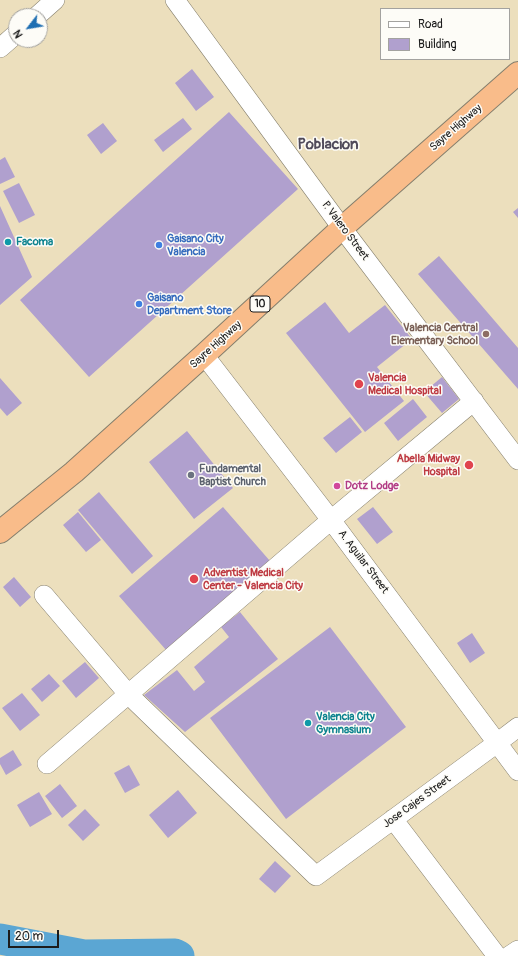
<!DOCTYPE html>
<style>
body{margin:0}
#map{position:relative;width:518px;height:956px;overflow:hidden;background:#ecdfbd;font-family:Pangolin,sans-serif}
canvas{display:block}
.legend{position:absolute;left:380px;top:8px;width:130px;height:52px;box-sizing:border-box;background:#fdfcf7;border:1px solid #a3a29f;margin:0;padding:5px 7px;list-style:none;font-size:12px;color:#1c1c1c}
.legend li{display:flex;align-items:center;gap:8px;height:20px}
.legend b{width:20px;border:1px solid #a3a29f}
.north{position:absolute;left:8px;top:8px;width:40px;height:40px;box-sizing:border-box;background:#fdfcf7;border:1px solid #a3a29f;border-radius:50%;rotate:239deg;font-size:11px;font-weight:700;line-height:16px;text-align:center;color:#1c1c1c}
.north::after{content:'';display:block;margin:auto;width:14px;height:18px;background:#1f6fb2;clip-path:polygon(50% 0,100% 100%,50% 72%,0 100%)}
.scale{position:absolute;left:8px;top:930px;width:51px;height:18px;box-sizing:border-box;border:2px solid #1c1c1c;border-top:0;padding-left:5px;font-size:12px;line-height:14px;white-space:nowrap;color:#1c1c1c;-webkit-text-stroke:3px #fdfcf7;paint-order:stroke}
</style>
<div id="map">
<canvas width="518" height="956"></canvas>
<ul class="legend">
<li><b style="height:5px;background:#fff"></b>Road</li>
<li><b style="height:11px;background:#b0a0ce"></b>Building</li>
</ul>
<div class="north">N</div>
<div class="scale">20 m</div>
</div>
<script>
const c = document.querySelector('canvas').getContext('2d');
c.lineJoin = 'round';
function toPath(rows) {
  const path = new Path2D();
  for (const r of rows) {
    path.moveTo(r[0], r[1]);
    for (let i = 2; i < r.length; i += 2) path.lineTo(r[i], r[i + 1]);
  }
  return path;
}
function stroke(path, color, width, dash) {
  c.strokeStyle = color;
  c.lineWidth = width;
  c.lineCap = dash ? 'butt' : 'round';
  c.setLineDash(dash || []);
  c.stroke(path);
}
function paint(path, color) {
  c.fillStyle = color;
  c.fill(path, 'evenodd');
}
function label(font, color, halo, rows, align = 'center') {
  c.font = font + ' Pangolin,sans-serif';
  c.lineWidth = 3;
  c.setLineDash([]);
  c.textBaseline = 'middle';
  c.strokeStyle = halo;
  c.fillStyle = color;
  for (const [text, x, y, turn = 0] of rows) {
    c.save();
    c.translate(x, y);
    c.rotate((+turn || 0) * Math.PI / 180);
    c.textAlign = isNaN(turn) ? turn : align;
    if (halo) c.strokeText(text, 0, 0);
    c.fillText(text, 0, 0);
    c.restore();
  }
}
const river = toPath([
 [0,939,84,955,175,954,179,956]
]);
const building = toPath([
 [192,69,214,97,196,111,175,83],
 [229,112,298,189,89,377,20,300],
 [183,118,192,129,163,152,154,140],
 [103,123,117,141,101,154,87,135],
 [5,157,15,177,0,184,0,160],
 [19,183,35,215,19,223,3,191],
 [0,206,32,277,0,305],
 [518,208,518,218,513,212],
 [439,256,518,348,518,389,418,274],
 [325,302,349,333,385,305,412,339,377,367,404,401,365,432,286,333],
 [442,377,459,399,442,413,424,392],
 [0,378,22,403,7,416,0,408],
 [413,399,427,417,398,441,384,423],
 [350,417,362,432,336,453,323,438],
 [187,431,233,488,194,519,149,462],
 [99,492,153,556,132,574,78,510],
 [223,507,270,561,166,650,119,596],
 [373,507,393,532,377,544,357,519],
 [78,512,101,540,86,552,63,525],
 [14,577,31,597,20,607,3,587],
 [240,612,278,659,185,732,144,695,177,670,194,691,205,682,194,667,229,637,221,627],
 [330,627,406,727,286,819,210,718],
 [472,633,485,653,470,663,457,643],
 [85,662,99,678,76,698,62,681],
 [49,674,60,686,42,702,31,689],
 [22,693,40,715,20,731,2,708],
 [13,750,22,765,6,775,0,764,0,758],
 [129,765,140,785,125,793,114,773],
 [60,784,77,806,62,818,45,796],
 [178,790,197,813,168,838,149,815],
 [39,792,52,814,30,827,17,805],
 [85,809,100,825,83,841,68,825],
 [275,861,291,876,275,893,259,879]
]);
const minor = toPath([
 [175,0,342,228,518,460],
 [37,16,55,0],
 [0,48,16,34],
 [204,355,331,520,518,771],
 [44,595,129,695,316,876,497,743,518,727],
 [47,764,331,520,474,401],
 [393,819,497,956],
 [509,956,518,950]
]);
const highway = toPath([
 [0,532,74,472,204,355,342,228,518,73]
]);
const markers = [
 [8,242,4,"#0f9aa8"],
 [159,245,4,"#3f7fe0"],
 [139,304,4,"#3f7fe0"],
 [486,334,4,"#8d6e63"],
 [359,384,5,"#e0444e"],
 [469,465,5,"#e0444e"],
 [191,475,4,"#6b7280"],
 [337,486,4,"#d1479c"],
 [194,579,5,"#e0444e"],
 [308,723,4,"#0f9aa8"]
];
const shields = [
 [260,304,20]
];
const shieldNames = [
 ["10",260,304]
];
const streetNames = [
 ["Sayre Highway",456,128,-41],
 ["P. Valero Street",345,231,53],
 ["Sayre Highway",216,345,-42],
 ["A. Aguilar Street",363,562,53],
 ["Jose Cajes Street",417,802,-36]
];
const shopNames = [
 ["Gaisano City",167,239],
 ["Valencia",167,252],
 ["Gaisano",147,298],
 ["Department Store",147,311]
];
const cultureNames = [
 ["Facoma",16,242],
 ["Valencia City",316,717],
 ["Gymnasium",316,730]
];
const educationNames = [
 ["Valencia Central",478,328],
 ["Elementary School",478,341]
];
const healthNames = [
 ["Valencia",368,378],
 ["Medical Hospital",368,391],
 ["Abella Midway",460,459,"right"],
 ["Hospital",460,472,"right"],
 ["Adventist Medical",203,573],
 ["Center - Valencia City",203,586]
];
const worshipNames = [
 ["Fundamental",199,469],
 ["Baptist Church",199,482]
];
const hotelNames = [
 ["Dotz Lodge",345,486]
];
const districtNames = [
 ["Poblacion",328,145]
];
stroke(river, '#5ba6d3', 31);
paint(building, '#b0a0ce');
stroke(minor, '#847e6c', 20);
stroke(highway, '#847e6c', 24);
stroke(minor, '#fff', 19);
stroke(highway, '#f9bc8a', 22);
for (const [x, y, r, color] of markers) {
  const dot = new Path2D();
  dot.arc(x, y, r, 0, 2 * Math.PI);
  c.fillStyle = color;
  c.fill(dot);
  stroke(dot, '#fdfcf7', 1.5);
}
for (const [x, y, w] of shields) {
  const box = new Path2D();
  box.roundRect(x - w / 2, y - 8, w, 16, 3);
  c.fillStyle = '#fdfcf7';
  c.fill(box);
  stroke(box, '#1c1c1c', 1);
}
label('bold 10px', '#1c1c1c', null, shieldNames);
label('11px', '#1c1c1c', '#fdfcf7', streetNames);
label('bold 11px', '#366cbe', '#fdfcf7', shopNames, 'left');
label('bold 11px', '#0d838f', '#fdfcf7', cultureNames, 'left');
label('bold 11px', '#785e54', '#fdfcf7', educationNames, 'right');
label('bold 11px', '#be3a42', '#fdfcf7', healthNames, 'left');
label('bold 11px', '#5b616d', '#fdfcf7', worshipNames, 'left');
label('bold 11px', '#b23c85', '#fdfcf7', hotelNames, 'left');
label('bold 15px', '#504a5a', '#fdfcf7', districtNames);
</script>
